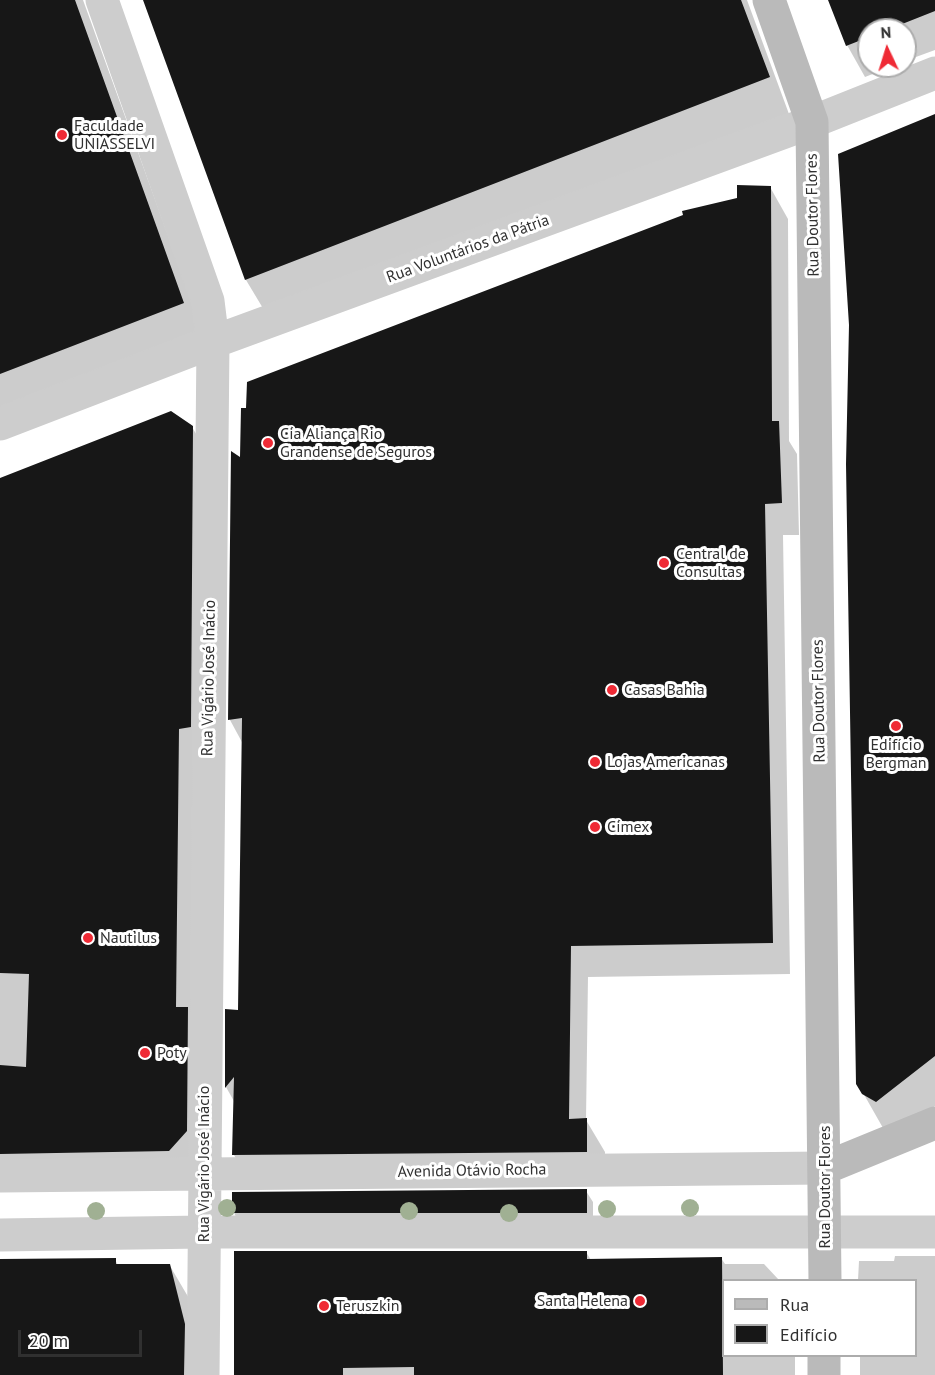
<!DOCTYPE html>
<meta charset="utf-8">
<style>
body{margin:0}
#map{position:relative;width:935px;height:1375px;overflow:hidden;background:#fff;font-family:"PT Sans",sans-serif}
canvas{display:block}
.legend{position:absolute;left:722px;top:1279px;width:195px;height:78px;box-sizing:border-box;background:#fff;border:2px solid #acacac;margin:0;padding:8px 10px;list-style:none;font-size:18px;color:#303030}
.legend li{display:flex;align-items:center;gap:12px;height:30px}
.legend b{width:30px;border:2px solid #acacac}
.north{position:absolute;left:857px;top:18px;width:60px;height:60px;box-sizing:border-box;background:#fff;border:2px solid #acacac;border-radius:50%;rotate:356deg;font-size:16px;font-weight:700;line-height:24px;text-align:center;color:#303030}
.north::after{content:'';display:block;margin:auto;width:21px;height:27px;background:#ef2a35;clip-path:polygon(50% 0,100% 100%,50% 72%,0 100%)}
.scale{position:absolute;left:18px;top:1330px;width:124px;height:27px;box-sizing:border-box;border:3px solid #303030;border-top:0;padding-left:8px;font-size:18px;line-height:21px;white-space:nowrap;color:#303030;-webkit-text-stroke:4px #fff;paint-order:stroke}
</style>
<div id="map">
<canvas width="935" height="1375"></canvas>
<ul class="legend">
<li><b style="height:8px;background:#bababa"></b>Rua</li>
<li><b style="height:16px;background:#171717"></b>Edifício</li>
</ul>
<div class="north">N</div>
<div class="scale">20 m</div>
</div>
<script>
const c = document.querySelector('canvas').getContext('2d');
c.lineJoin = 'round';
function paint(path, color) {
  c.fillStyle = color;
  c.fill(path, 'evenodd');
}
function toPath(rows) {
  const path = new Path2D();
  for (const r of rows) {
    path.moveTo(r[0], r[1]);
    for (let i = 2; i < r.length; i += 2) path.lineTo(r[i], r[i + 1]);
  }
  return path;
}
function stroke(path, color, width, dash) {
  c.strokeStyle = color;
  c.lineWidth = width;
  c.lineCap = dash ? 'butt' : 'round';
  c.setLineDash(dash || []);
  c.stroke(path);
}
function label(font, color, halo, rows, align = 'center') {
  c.font = font + ' "PT Sans",sans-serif';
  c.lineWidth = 6;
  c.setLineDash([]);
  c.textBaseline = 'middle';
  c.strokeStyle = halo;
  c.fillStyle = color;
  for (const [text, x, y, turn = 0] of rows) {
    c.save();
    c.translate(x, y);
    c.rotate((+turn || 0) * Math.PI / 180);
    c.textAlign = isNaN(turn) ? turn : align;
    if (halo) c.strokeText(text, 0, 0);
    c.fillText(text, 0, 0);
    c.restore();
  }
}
const shadow = toPath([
 [0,0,83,0,207,343,0,424],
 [145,0,747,0,789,114,267,315,246,280],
 [829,0,935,0,935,50,905,61,905,30,869,30,869,66,893,66,865,77,847,45],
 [935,116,935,1106,897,1135,883,1128,858,1084],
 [770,187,788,219,789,441,797,454,799,535,783,535,790,974,588,977,586,1120,605,1152,605,1183,252,1186,234,1155,235,1103,226,1087,227,1011,240,1012,243,744,230,720,232,454,241,460,738,199],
 [192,427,211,459,204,1163,0,1184,0,480],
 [586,1191,593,1202,593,1224,240,1224,234,1213],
 [586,1252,591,1260,721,1258,725,1264,764,1264,779,1280,724,1280,724,1356,795,1356,795,1375,236,1375],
 [895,1256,935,1256,935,1375,860,1375,860,1356,916,1356,916,1280,858,1280,859,1261,894,1261],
 [0,1260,115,1260,118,1265,170,1266,190,1300,189,1375,0,1375]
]);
const building = toPath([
 [0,0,75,0,184,303,0,374],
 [143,0,741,0,770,77,245,280],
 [828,0,935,0,935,11,887,30,869,30,869,37,846,46],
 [935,114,935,1056,876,1102,862,1094,856,1084,846,464,849,325,838,154],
 [737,185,771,186,772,421,779,421,782,503,765,504,773,943,571,946,569,1119,587,1118,587,1152,232,1155,234,1077,225,1088,225,1009,238,1010,242,718,228,720,231,451,240,457,241,408,246,408,247,382,683,215,682,211,737,198],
 [171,411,193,426,191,727,179,729,176,1007,188,1007,187,1131,169,1151,0,1154,0,1065,26,1067,29,974,0,973,0,478],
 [587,1189,587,1213,232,1213,232,1192],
 [234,1251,587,1251,587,1259,722,1257,723,1375,414,1375,414,1367,343,1368,343,1375,234,1375],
 [116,1258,116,1264,170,1264,185,1324,184,1375,0,1375,0,1259]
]);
const street = toPath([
 [102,0,208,301,213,342,203,1375],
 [0,424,213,342,812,122,935,73],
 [0,1176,825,1168],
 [0,1235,203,1232,935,1232]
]);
const secondary = toPath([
 [769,0,812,122,825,1280],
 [825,1168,935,1123],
 [824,1375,824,1356]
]);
const trees = [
 [227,1208],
 [690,1208],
 [607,1209],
 [96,1211],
 [409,1211],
 [509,1213]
];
const markers = [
 [62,135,6,"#ef2a35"],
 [268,443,6,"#ef2a35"],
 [664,563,6,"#ef2a35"],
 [612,690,6,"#ef2a35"],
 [896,726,6,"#ef2a35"],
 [595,762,6,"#ef2a35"],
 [595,827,6,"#ef2a35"],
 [88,938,6,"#ef2a35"],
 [145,1053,6,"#ef2a35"],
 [640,1301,6,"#ef2a35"],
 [324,1306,6,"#ef2a35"]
];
const poiNames = [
 ["Faculdade",74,126],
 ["UNIASSELVI",74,144],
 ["Cia Aliança Rio",280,434],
 ["Grandense de Seguros",280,452],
 ["Central de",676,554],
 ["Consultas",676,572],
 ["Casas Bahia",624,690],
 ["Edifício",896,745,"center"],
 ["Bergman",896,763,"center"],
 ["Lojas Americanas",607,762],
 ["Cimex",607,827],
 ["Nautilus",100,938],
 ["Poty",157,1053],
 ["Santa Helena",628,1301,"right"],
 ["Teruszkin",336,1306]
];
const streetNames = [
 ["Rua Doutor Flores",813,215,-91],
 ["Rua Voluntários da Pátria",468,249,-20],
 ["Rua Vigário José Inácio",209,678,-89],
 ["Rua Doutor Flores",819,701,-91],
 ["Rua Vigário José Inácio",204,1164,-90],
 ["Avenida Otávio Rocha",472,1171,-1],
 ["Rua Doutor Flores",825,1187,-90]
];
paint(shadow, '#0003');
paint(building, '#171717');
stroke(street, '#cdcdcd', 33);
stroke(secondary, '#bababa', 33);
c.fillStyle = '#a0b093';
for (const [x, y] of trees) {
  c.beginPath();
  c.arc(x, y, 9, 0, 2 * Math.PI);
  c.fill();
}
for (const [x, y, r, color] of markers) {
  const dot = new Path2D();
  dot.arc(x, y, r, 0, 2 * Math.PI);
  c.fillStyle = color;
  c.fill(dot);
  stroke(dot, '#fff', 2);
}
label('16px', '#303030', '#fff', poiNames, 'left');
label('16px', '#303030', '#fff', streetNames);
</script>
